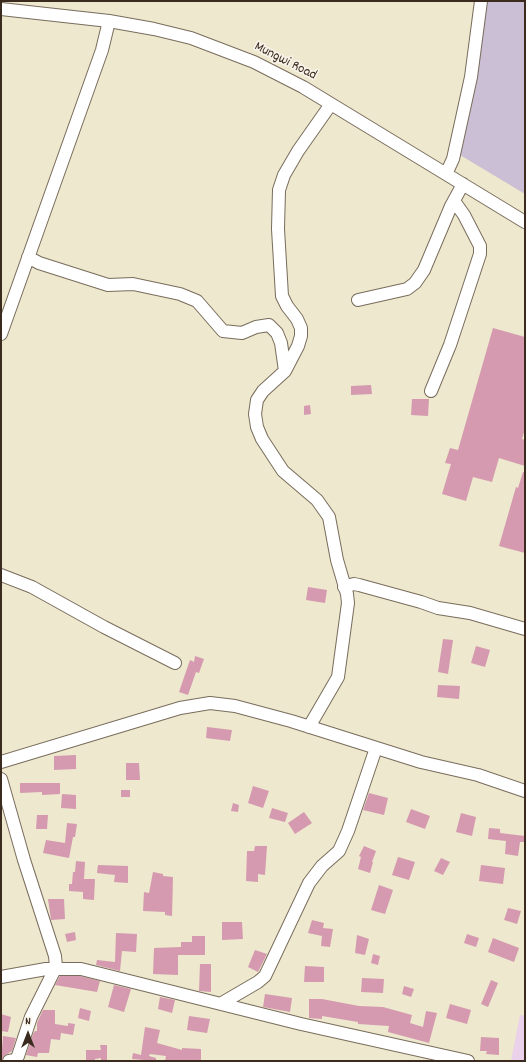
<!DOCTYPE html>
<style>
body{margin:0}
#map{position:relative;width:526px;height:1062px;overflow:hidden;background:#ede8ce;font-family:Dekko,sans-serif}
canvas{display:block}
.frame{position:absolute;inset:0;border:2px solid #3b2a1e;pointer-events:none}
.north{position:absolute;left:8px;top:1014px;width:40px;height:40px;-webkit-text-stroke:3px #f7f3e8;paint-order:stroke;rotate:0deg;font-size:11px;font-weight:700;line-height:16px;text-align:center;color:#3b2a1e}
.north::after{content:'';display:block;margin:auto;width:14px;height:18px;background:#3b2a1e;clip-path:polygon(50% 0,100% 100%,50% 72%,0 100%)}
</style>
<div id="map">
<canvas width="526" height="1062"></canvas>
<div class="frame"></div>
<div class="north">N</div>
</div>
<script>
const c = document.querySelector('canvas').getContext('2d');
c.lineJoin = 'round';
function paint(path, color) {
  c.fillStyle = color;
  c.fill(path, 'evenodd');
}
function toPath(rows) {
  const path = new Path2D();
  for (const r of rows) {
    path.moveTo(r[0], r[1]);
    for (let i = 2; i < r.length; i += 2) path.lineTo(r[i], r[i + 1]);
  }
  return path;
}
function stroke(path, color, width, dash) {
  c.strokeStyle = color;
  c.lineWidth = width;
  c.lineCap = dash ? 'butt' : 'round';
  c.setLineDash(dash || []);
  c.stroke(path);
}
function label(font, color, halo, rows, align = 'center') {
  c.font = font + ' Dekko,sans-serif';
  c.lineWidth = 3.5;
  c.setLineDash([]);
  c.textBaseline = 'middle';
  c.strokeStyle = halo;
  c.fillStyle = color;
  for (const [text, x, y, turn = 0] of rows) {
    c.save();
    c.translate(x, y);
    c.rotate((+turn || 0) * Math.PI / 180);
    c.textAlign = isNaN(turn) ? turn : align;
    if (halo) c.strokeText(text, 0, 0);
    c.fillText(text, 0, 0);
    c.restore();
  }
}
const built = toPath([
 [520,1015,525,1016,525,1061,511,1061]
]);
const industrial = toPath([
 [485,1,525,1,525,194,460,155]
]);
const building = toPath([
 [493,328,525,337,525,429,522,439,525,440,525,466,499,458,492,482,473,477,466,501,442,494,451,464,445,463,450,448,458,450],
 [371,385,372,394,351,395,351,386],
 [412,399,429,399,428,416,411,415],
 [310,405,311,414,304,415,304,406],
 [523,472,525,472,525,553,499,546,516,487,518,488],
 [308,587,327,590,325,603,306,600],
 [443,639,453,640,448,674,438,672],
 [476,646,490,650,485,667,471,663],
 [195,656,204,659,199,673,196,672,188,695,179,692,190,660,194,662],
 [438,685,460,686,459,699,437,697],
 [207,727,232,730,230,741,206,738],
 [76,755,76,769,54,770,54,756],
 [126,763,139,763,140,780,126,780],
 [20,783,60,783,60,794,42,795,42,792,20,793],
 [253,786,269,791,263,808,248,803],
 [121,790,130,790,130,797,121,797],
 [369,793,388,798,384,815,363,810],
 [62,794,76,795,76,809,61,808],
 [233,803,239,805,238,812,231,811],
 [272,808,288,813,285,822,269,818],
 [411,809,430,816,425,829,406,822],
 [304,812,312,823,295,834,288,823],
 [461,813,476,817,472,836,456,832],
 [37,815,48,815,47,829,36,829],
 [67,823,77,824,75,837,73,837,69,858,43,853,46,840,65,843],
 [489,828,500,829,500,833,525,836,525,842,520,842,518,856,505,854,506,841,488,839],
 [255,846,267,846,265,875,258,874,258,882,246,881,247,851,254,851],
 [364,846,376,851,372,862,373,862,370,873,358,869,361,857,359,856],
 [398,857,415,862,409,880,392,875],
 [441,858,450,862,443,875,434,871],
 [76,861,85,862,84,879,95,879,94,900,83,899,83,892,69,891,69,884,72,884,73,872,75,872],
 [98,865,128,866,128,883,114,882,115,875,97,873],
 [481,865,505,868,503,884,479,881],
 [153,872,163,874,163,876,173,877,172,916,165,915,165,912,143,911,144,892,149,893],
 [379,885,393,890,385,914,371,910],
 [48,899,64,899,65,919,51,920],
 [508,908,521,911,517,924,504,920],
 [312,920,324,923,323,928,333,929,330,947,321,946,322,936,308,933],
 [222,922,242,922,243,939,222,940],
 [75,932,76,940,67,942,65,934],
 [116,933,137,934,136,952,122,951,120,971,96,965,97,960,115,962],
 [467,934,479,938,476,947,464,943],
 [357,935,369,939,365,955,355,953],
 [192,936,205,936,205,955,178,955,178,975,153,974,154,948,181,947,181,942,192,942],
 [493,938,519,948,514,962,488,952],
 [255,950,267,954,258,972,248,967],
 [373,954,380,956,378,965,371,963],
 [200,964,211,964,211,992,199,991],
 [305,966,324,967,324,982,304,982],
 [60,976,80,976,100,981,97,992,55,985],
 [362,978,384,979,383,993,361,992],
 [491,980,498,983,488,1007,481,1004],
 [114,985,131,989,124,1012,108,1007],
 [404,986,414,989,411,997,402,994],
 [265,994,292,998,290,1012,263,1007],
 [160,997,175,1000,172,1013,158,1009],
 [309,999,322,999,359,1006,383,1007,412,1015,410,1023,423,1027,426,1011,437,1013,429,1043,388,1032,389,1026,358,1024,358,1022,322,1016,322,1019,309,1018],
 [450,1004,471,1010,467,1024,446,1018],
 [80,1008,91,1011,89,1021,78,1018],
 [43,1010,55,1010,55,1024,68,1026,68,1023,75,1024,73,1035,61,1033,60,1040,51,1039,49,1053,38,1053,37,1057,26,1055,33,1034,35,1031,37,1031,37,1023],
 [1,1014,11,1017,8,1032,1,1031],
 [189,1016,210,1019,207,1033,187,1030],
 [145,1027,160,1030,157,1043,182,1050,182,1048,201,1049,201,1061,165,1061,166,1056,150,1054,149,1056,156,1058,156,1061,132,1059,133,1053,141,1055],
 [3,1036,16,1038,12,1051,4,1056,1,1061],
 [481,1037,499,1038,499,1055,486,1054,487,1051,480,1051],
 [100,1045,107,1045,107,1061,101,1061,101,1058,95,1059,95,1061,86,1061,86,1050,101,1050]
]);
const minor = toPath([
 [1,9,109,21,154,29,191,38,254,62,303,87,525,222],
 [446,174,453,159,471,77,481,1],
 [28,257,39,263,108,285,133,284,180,294,197,301,223,331,242,333,256,327,269,325,277,333,281,343,285,371],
 [358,300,407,289,415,283,424,270,451,206,463,184],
 [1,334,102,50,109,21],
 [431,391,450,345,480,254,480,246,464,215,454,201],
 [1,575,32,587,104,627,175,663],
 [344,587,354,584,359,585,421,602,438,608,470,613,525,629],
 [309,727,338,677,348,603,347,594,337,560,329,517,317,500,283,471,262,439,257,427,255,414,257,400,263,391,285,371,298,346,301,336,301,328,297,319,287,306,282,296,278,229,279,190,284,175,298,151,331,104],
 [1,762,180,708,210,703,235,706,291,721,421,762,478,775,525,791],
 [1,779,24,860,55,956,56,967,31,1017,18,1056,15,1060,9,1061],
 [1,977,46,969,81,969,301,1024,468,1061],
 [222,1003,258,982,265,976,309,883,322,866,339,851,348,831,376,748]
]);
const streetNames = [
 ["Mungwi Road",285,62,27]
];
paint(built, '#ecd1ea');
paint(industrial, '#cbbfd5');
paint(building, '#d59aaf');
stroke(minor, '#796c5c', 14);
stroke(minor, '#fff', 12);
label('14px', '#3b2a1e', '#f7f3e8', streetNames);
</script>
